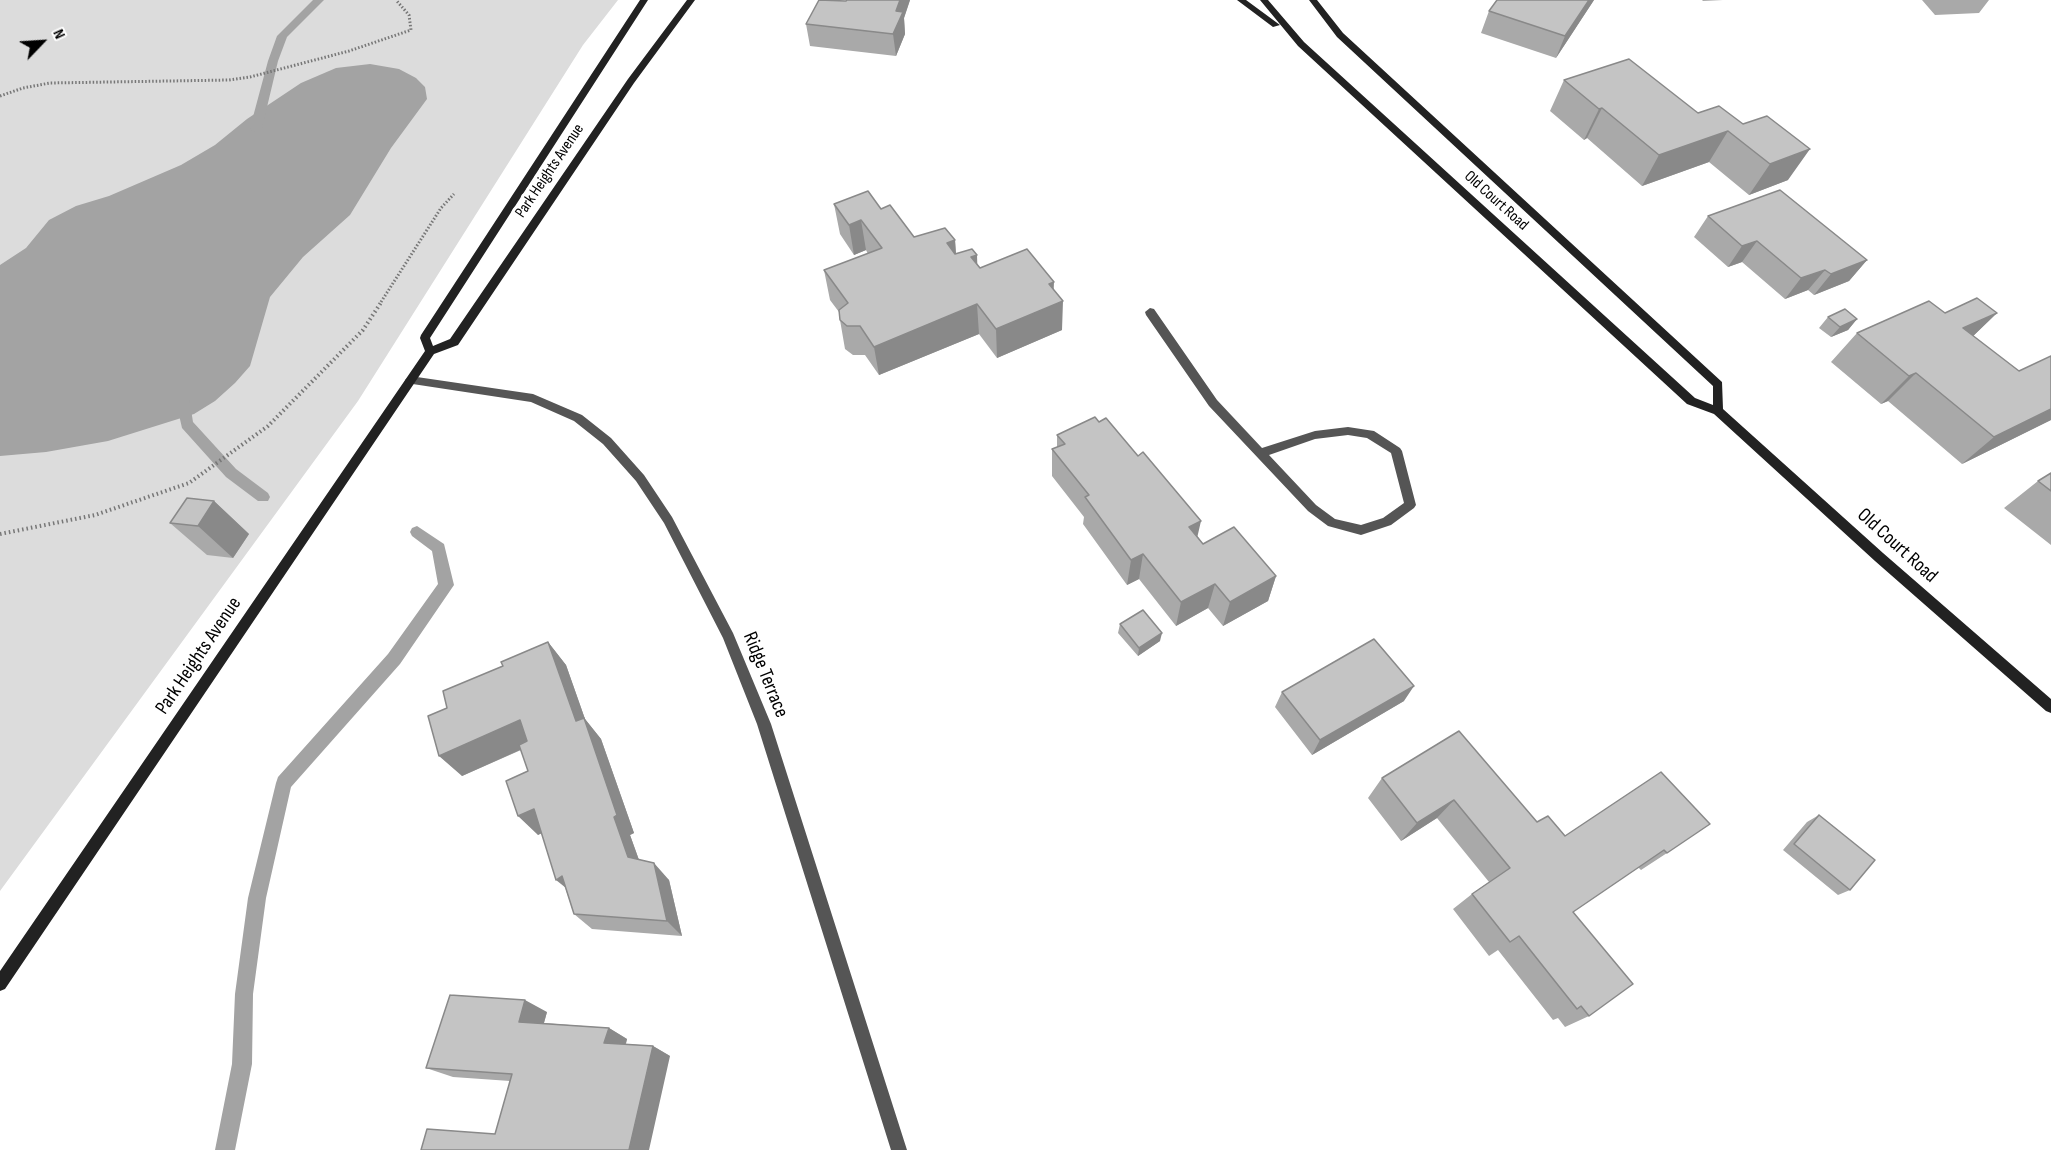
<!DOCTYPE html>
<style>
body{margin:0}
#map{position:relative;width:2051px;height:1150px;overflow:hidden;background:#fff;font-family:"Sofia Sans Condensed",sans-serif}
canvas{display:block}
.north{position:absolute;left:12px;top:12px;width:60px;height:60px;-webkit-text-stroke:4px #fff;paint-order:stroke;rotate:65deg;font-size:16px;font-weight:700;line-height:24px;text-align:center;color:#000}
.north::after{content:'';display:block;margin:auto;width:21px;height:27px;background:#000;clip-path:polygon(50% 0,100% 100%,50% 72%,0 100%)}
</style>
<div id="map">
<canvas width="2051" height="1150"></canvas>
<div class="north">N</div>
</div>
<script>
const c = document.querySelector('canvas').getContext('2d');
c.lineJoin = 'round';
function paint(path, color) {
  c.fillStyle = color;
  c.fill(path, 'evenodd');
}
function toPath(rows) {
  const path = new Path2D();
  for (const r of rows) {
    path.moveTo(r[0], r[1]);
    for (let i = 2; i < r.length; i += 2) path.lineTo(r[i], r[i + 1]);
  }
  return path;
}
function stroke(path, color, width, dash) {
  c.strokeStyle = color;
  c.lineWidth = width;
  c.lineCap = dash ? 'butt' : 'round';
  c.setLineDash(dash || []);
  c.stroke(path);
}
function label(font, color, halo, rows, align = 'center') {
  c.font = font + ' "Sofia Sans Condensed",sans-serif';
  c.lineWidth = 6;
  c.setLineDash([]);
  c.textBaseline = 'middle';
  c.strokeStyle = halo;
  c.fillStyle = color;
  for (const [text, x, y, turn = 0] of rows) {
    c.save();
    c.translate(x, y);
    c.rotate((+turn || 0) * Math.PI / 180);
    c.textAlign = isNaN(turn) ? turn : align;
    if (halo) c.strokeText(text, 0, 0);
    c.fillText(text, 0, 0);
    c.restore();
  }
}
const green = toPath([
 [0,0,618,0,583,45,358,401,0,891]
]);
const water = toPath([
 [370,64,399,69,416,78,425,87,427,99,391,148,350,215,303,257,270,297,250,366,235,383,215,401,194,414,108,441,46,452,0,456,0,265,26,248,49,220,76,206,109,196,181,165,215,145,247,119,301,83,336,68]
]);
const stream = toPath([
 [313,0,324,0,287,37,278,61,262,128,256,132,252,131,250,128,268,61,277,36,313,0],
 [182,392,189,397,193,422,236,469,268,493,270,497,268,501,258,501,226,477,182,428,175,397,182,392],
 [417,526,444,544,454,585,400,664,291,787,266,898,253,994,252,1064,235,1150,215,1150,232,1064,235,994,248,898,276,783,278,777,388,654,438,584,432,551,412,536,410,532,412,528,417,526]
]);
const pathFar1 = toPath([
 [0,96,23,88,50,83,229,80,250,77,349,51,411,30,409,15,396,0],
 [381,302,441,208,454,194]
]);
const path = toPath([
 [0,534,95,515,189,483,268,426,363,330,382,301]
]);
const lane = toPath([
 [1150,308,1154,309,1217,400,1262,448,1315,431,1348,427,1374,431,1400,448,1402,451,1416,505,1414,508,1391,525,1361,535,1328,526,1308,511,1209,406,1146,315,1145,312,1150,308],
 [1348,435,1367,438,1391,453,1404,503,1383,518,1361,525,1335,519,1316,505,1269,455,1315,439,1348,435]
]);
const street = toPath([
 [410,376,533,394,582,415,611,438,644,475,672,517,733,633,771,724,907,1150,891,1150,757,724,723,638,664,523,636,481,603,444,574,421,531,402,406,383,405,380,410,376]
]);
const secondary = toPath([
 [640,0,648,0,430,338,433,346,450,339,628,79,687,0,695,0,634,83,458,345,434,354,5,989,0,991,0,971,425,351,420,338,421,335,640,0],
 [1237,0,1246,0,1280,25,1273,27,1237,0],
 [1260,0,1268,0,1304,42,1695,398,1713,405,1713,386,1337,37,1309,0,1317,0,1343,33,1722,382,1723,409,1883,553,2051,699,2051,713,2046,711,1875,561,1714,414,1687,404,1298,46,1260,0]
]);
const wall = toPath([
 [847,0,910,0,904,18,905,34,896,56,810,46,806,24],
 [1594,0,1556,58,1481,33,1489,11],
 [1702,0,1723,0,1703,1],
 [1922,0,1989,0,1979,13,1935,15],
 [1564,80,1698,113,1719,106,1788,180,1749,195,1709,162,1642,186,1587,138,1584,140,1550,111],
 [834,204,881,209,914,237,955,240,956,254,977,255,977,265,980,268,1054,290,1062,330,997,358,979,334,879,375,865,355,853,355,845,349,840,320,839,312,830,300,824,270,868,254,866,250,854,255,840,234],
 [1708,216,1867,260,1849,281,1814,295,1808,290,1785,299,1742,262,1728,267,1694,237],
 [1945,313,1997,313,1973,336,2051,420,1962,464,1888,401,1881,404,1831,362,1857,333],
 [1828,317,1857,319,1848,330,1831,337,1819,328],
 [1057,435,1198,537,1203,544,1276,576,1268,601,1223,626,1208,608,1176,626,1139,579,1127,585,1083,524,1084,517,1052,476,1052,449,1057,447],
 [2051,473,2051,545,2004,508,2038,481],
 [214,501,249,534,233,558,207,555,170,523],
 [1120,624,1160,641,1138,656,1118,633],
 [548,642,566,665,585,719,601,739,634,833,630,835,639,860,669,880,682,936,592,929,574,914,565,887,541,833,538,835,528,771,521,750,462,776,447,708,503,666],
 [1282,692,1404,701,1312,755,1275,707],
 [1661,772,1667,853,1641,870,1638,867,1573,912,1589,1016,1565,1027,1558,1018,1553,1020,1498,950,1489,956,1453,909,1472,894,1489,882,1437,818,1401,841,1368,798,1382,778,1537,822,1565,836],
 [1819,815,1850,890,1838,895,1783,850,1807,822],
 [547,1012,544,1023,609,1028,627,1039,626,1044,653,1046,670,1056,495,1134,510,1081,453,1077,426,1068]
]);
const shadedWall = toPath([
 [900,0,910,0,904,18,905,34,896,56,893,34,896,11],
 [1589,0,1594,0,1556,58,1565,36],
 [1602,108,1587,138,1584,140,1599,109],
 [1728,131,1709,162,1642,186,1659,155],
 [1810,149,1788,180,1749,195,1770,164],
 [861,220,866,250,854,255,849,225],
 [955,240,957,270,947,243],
 [1757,241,1742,262,1728,267,1742,246],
 [977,255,978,285,971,257],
 [1867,260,1849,281,1814,295,1831,274],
 [1825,270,1808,290,1785,299,1801,278],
 [1054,282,1053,305,1063,301,1062,330,997,358,996,329,1049,284],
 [977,304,979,334,879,375,874,347],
 [1997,313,1967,342,1963,328],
 [1857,319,1848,330,1831,337,1840,327],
 [1916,373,1888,401,1881,404,1909,376],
 [2051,409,2051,420,1962,464,1994,437],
 [214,501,249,534,233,558,198,526],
 [1201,521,1195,547,1189,527],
 [1143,554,1139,579,1127,585,1131,560],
 [1276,576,1268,601,1223,626,1230,602],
 [1215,584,1208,608,1176,626,1181,602],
 [1162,633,1160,641,1138,656,1139,648],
 [548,642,566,665,585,719,601,739,634,833,630,835,644,874,628,857,576,721],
 [1414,686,1404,701,1312,755,1320,740],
 [520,720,540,741,462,776,439,756],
 [1454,800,1437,818,1401,841,1417,823],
 [534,809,553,828,538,835,518,816],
 [654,863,669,880,682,936,667,921],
 [562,876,576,896,556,880],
 [525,1000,547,1012,541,1033,519,1022],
 [609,1028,627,1039,623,1053,604,1043],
 [653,1046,670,1056,649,1150,629,1150]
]);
const building = toPath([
 [819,0,846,1,847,0,900,0,896,11,903,12,893,34,806,24,819,0],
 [1497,0,1589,0,1565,36,1489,11,1497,0],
 [1629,59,1698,113,1719,106,1743,124,1767,116,1810,149,1770,164,1728,131,1659,155,1602,108,1599,109,1564,80,1629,59],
 [1780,190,1867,260,1831,274,1825,270,1801,278,1757,241,1742,246,1708,216,1780,190],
 [868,191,881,209,890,205,914,237,945,228,955,240,947,243,955,254,972,249,977,255,971,257,980,268,1027,249,1054,282,1049,284,1063,301,996,329,977,304,874,347,860,326,847,326,840,320,839,310,848,303,824,270,882,248,861,220,849,225,834,204,868,191],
 [1977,298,1997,313,1963,328,2019,371,2051,356,2051,409,1994,437,1916,373,1909,376,1857,333,1929,301,1945,313,1977,298],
 [1845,309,1857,319,1840,327,1828,317,1845,309],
 [1095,417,1099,422,1106,418,1138,456,1143,452,1201,521,1189,527,1203,544,1234,527,1276,576,1230,602,1215,584,1181,602,1143,554,1131,560,1085,497,1089,495,1052,449,1065,444,1057,435,1095,417],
 [2051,473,2051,491,2038,481,2051,473],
 [187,498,214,501,198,526,170,523,187,498],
 [1143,610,1162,633,1139,648,1120,624,1143,610],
 [1374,639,1414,686,1320,740,1282,692,1374,639],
 [548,642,576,721,584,718,617,815,614,817,628,857,654,863,667,921,574,914,562,876,556,880,534,809,518,816,506,781,528,771,519,745,527,741,520,720,439,756,428,716,447,708,443,691,503,666,501,662,548,642],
 [1459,731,1537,822,1548,816,1565,836,1661,772,1710,824,1667,853,1664,850,1573,912,1633,984,1589,1016,1581,1006,1577,1009,1519,936,1510,942,1472,894,1510,868,1454,800,1417,823,1382,778,1459,731],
 [1819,815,1875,860,1850,890,1794,844,1819,815],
 [450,995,525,1000,519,1022,609,1028,604,1043,653,1046,629,1150,421,1150,427,1129,495,1134,512,1074,426,1068,450,995]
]);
const farStreetnames = [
 ["Park Heights Avenue",550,171,-56],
 ["Old Court Road",1496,201,42]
];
const streetNames = [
 ["Old Court Road",1897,546,42],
 ["Park Heights Avenue",199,656,-56],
 ["Ridge Terrace",765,675,68]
];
paint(green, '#dcdcdc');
paint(water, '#a3a3a3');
paint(stream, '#a3a3a3');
stroke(pathFar1, '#777', 3, [1.5, 2]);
stroke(path, '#777', 4, [1.5, 3]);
paint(lane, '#555');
paint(street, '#555');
paint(secondary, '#222');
paint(wall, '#a9a9a9');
paint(shadedWall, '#898989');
paint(building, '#c4c4c4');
stroke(building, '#898989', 1.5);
label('16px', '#000', '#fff', farStreetnames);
label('20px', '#000', '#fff', streetNames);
</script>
